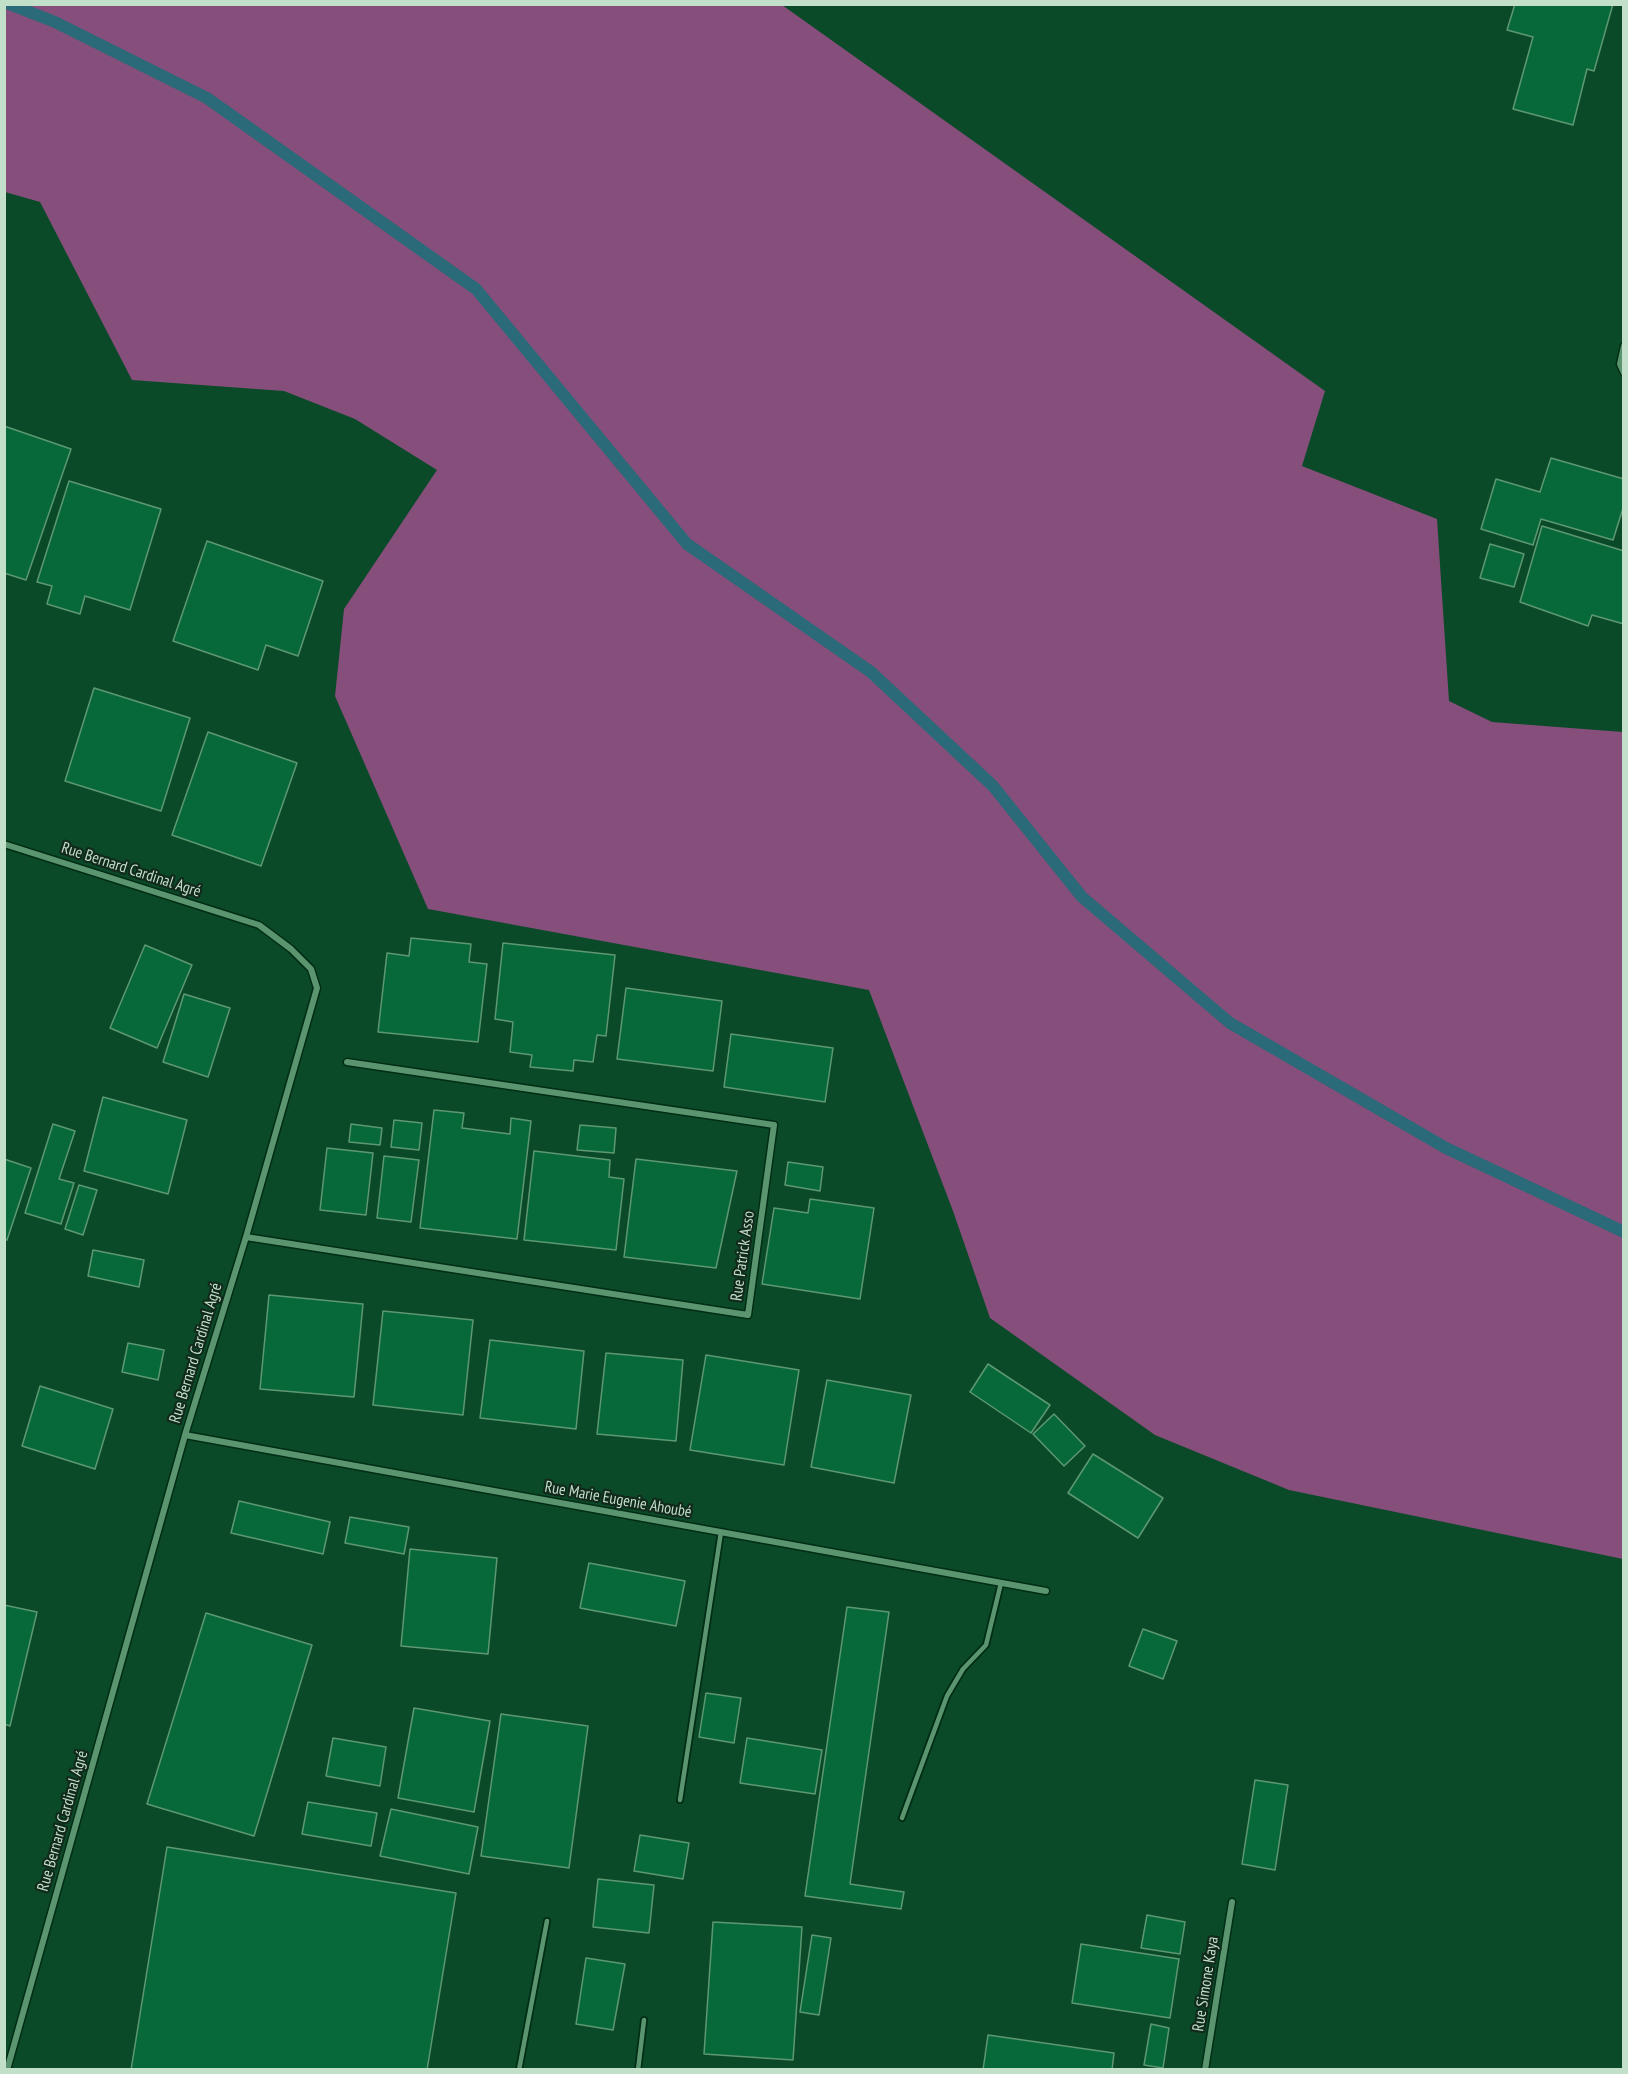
<!DOCTYPE html>
<meta charset="utf-8">
<style>
body{margin:0}
#map{position:relative;width:1628px;height:2074px;overflow:hidden;background:#0b4a28;font-family:"PT Sans Narrow",sans-serif}
canvas{display:block}
.frame{position:absolute;inset:0;border:6px solid #c2dfca;pointer-events:none}
</style>
<div id="map">
<canvas width="1628" height="2074"></canvas>
<div class="frame"></div>
</div>
<script>
const c = document.querySelector('canvas').getContext('2d');
c.lineJoin = 'round';
function paint(path, color) {
  c.fillStyle = color;
  c.fill(path, 'evenodd');
}
function toPath(rows) {
  const path = new Path2D();
  for (const r of rows) {
    path.moveTo(r[0], r[1]);
    for (let i = 2; i < r.length; i += 2) path.lineTo(r[i], r[i + 1]);
  }
  return path;
}
function stroke(path, color, width, dash) {
  c.strokeStyle = color;
  c.lineWidth = width;
  c.lineCap = dash ? 'butt' : 'round';
  c.setLineDash(dash || []);
  c.stroke(path);
}
function label(font, color, halo, rows, align = 'center') {
  c.font = font + ' "PT Sans Narrow",sans-serif';
  c.lineWidth = 4.5;
  c.setLineDash([]);
  c.textBaseline = 'middle';
  c.strokeStyle = halo;
  c.fillStyle = color;
  for (const [text, x, y, turn = 0] of rows) {
    c.save();
    c.translate(x, y);
    c.rotate((+turn || 0) * Math.PI / 180);
    c.textAlign = isNaN(turn) ? turn : align;
    if (halo) c.strokeText(text, 0, 0);
    c.fillText(text, 0, 0);
    c.restore();
  }
}
const green = toPath([
 [4,5,782,5,1325,391,1302,466,1437,519,1449,701,1492,722,1623,732,1623,1559,1289,1490,1155,1435,990,1318,953,1211,869,990,428,909,335,696,344,609,437,470,355,419,284,391,132,380,40,202,5,192]
]);
const stream = toPath([
 [9,4,55,22,207,98,476,289,687,544,871,672,993,786,1082,897,1230,1023,1446,1148,1624,1232]
]);
const building = toPath([
 [1515,4,1613,4,1594,71,1587,69,1573,125,1513,109,1533,37,1507,30,1515,4],
 [4,426,71,449,26,580,4,573,4,426],
 [1551,458,1624,479,1624,505,1613,540,1541,519,1533,545,1481,529,1496,479,1540,492,1551,458],
 [69,481,161,509,130,610,85,596,80,614,47,604,52,586,37,582,69,481],
 [1542,526,1624,551,1624,624,1592,615,1588,626,1520,602,1542,526],
 [207,541,323,581,298,656,266,645,258,670,173,641,207,541],
 [1490,544,1524,554,1514,587,1480,578,1490,544],
 [94,688,190,718,161,811,65,781,94,688],
 [208,732,297,763,261,866,172,835,208,732],
 [411,938,471,944,469,962,487,964,478,1042,378,1032,387,953,409,956,411,938],
 [503,943,615,955,606,1036,597,1035,593,1062,574,1060,573,1071,530,1067,532,1055,510,1052,513,1022,495,1019,503,943],
 [145,945,192,965,157,1048,110,1028,145,945],
 [626,988,722,1001,713,1071,617,1059,626,988],
 [184,994,230,1008,208,1077,163,1062,184,994],
 [731,1034,833,1048,825,1102,724,1087,731,1034],
 [103,1097,187,1120,168,1194,84,1171,103,1097],
 [434,1110,464,1113,462,1128,510,1134,511,1118,531,1121,517,1239,420,1228,434,1110],
 [394,1120,422,1123,419,1150,391,1147,394,1120],
 [53,1124,75,1131,59,1179,74,1183,61,1224,25,1213,53,1124],
 [351,1124,382,1128,380,1145,349,1142,351,1124],
 [580,1125,616,1128,614,1153,577,1150,580,1125],
 [327,1148,373,1153,366,1215,320,1210,327,1148],
 [534,1151,610,1160,609,1177,624,1179,616,1250,524,1240,534,1151],
 [384,1156,419,1160,411,1222,377,1218,384,1156],
 [4,1159,31,1168,7,1240,4,1239,4,1159],
 [636,1159,737,1171,716,1268,624,1257,636,1159],
 [788,1162,823,1167,820,1191,785,1185,788,1162],
 [79,1185,97,1190,83,1235,65,1229,79,1185],
 [810,1199,874,1208,860,1299,762,1284,774,1208,808,1213,810,1199],
 [93,1250,144,1260,139,1287,88,1276,93,1250],
 [269,1295,363,1304,354,1397,260,1389,269,1295],
 [383,1311,473,1320,463,1415,373,1405,383,1311],
 [490,1340,584,1351,576,1429,480,1418,490,1340],
 [128,1343,164,1350,158,1380,122,1372,128,1343],
 [606,1353,683,1360,676,1441,597,1434,606,1353],
 [706,1355,799,1370,784,1465,690,1450,706,1355],
 [988,1364,1050,1405,1031,1433,970,1392,988,1364],
 [827,1380,911,1395,894,1483,811,1467,827,1380],
 [40,1386,113,1409,95,1469,22,1446,40,1386],
 [1054,1414,1085,1446,1064,1466,1033,1434,1054,1414],
 [1093,1454,1163,1498,1138,1538,1068,1493,1093,1454],
 [239,1501,330,1522,323,1554,231,1533,239,1501],
 [350,1517,409,1527,404,1554,345,1543,350,1517],
 [410,1549,497,1558,488,1654,401,1646,410,1549],
 [589,1563,685,1581,676,1626,580,1608,589,1563],
 [4,1605,37,1612,10,1726,4,1724,4,1605],
 [847,1607,889,1612,850,1884,904,1892,901,1909,805,1896,847,1607],
 [206,1613,312,1645,254,1836,147,1804,206,1613],
 [1143,1629,1177,1641,1163,1679,1129,1666,1143,1629],
 [706,1693,741,1698,734,1743,699,1737,706,1693],
 [414,1708,490,1721,474,1812,398,1798,414,1708],
 [501,1714,588,1726,569,1868,481,1856,501,1714],
 [333,1738,386,1747,380,1786,326,1776,333,1738],
 [747,1738,822,1750,815,1794,740,1783,747,1738],
 [1255,1780,1288,1785,1275,1870,1242,1864,1255,1780],
 [308,1802,377,1813,371,1846,302,1834,308,1802],
 [391,1809,478,1827,469,1874,380,1856,391,1809],
 [640,1835,689,1843,683,1879,634,1871,640,1835],
 [167,1847,456,1893,427,2070,131,2070,167,1847],
 [598,1879,654,1885,649,1933,593,1927,598,1879],
 [1147,1915,1185,1922,1180,1954,1141,1948,1147,1915],
 [713,1922,802,1927,793,2060,704,2054,713,1922],
 [812,1935,831,1938,819,2015,800,2012,812,1935],
 [1081,1944,1179,1959,1170,2018,1072,2003,1081,1944],
 [586,1958,625,1964,613,2030,576,2024,586,1958],
 [1151,2024,1169,2028,1163,2068,1144,2065,1151,2024],
 [988,2035,1114,2053,1112,2070,983,2070,988,2035]
]);
const lane = toPath([
 [680,1800,721,1532],
 [902,1818,947,1696,963,1669,986,1645,1001,1583],
 [519,2070,547,1921],
 [638,2070,644,2020]
]);
const street = toPath([
 [1624,346,1620,364,1624,373],
 [4,844,259,925,291,949,311,969,317,988,246,1237,185,1435,7,2070],
 [246,1237,748,1315,774,1125,347,1062],
 [185,1435,1046,1591],
 [1205,2070,1232,1902]
]);
const streetNames = [
 ["Rue Bernard Cardinal Agré",131,870,18],
 ["Rue Patrick Asso",743,1256,-82],
 ["Rue Bernard Cardinal Agré",196,1353,-73],
 ["Rue Marie Eugenie Ahoubé",618,1500,10],
 ["Rue Bernard Cardinal Agré",63,1821,-74],
 ["Rue Simone Kaya",1206,1984,-81]
];
paint(green, '#864e7b');
stroke(stream, '#2b6a78', 12);
paint(building, '#07693a');
stroke(building, '#5e9872', 1.5);
stroke(lane, '#002d15', 8);
stroke(street, '#002d15', 9);
stroke(lane, '#5b956f', 4.5);
stroke(street, '#5b956f', 6);
label('16px', '#c2dfca', '#122a1b', streetNames);
</script>
